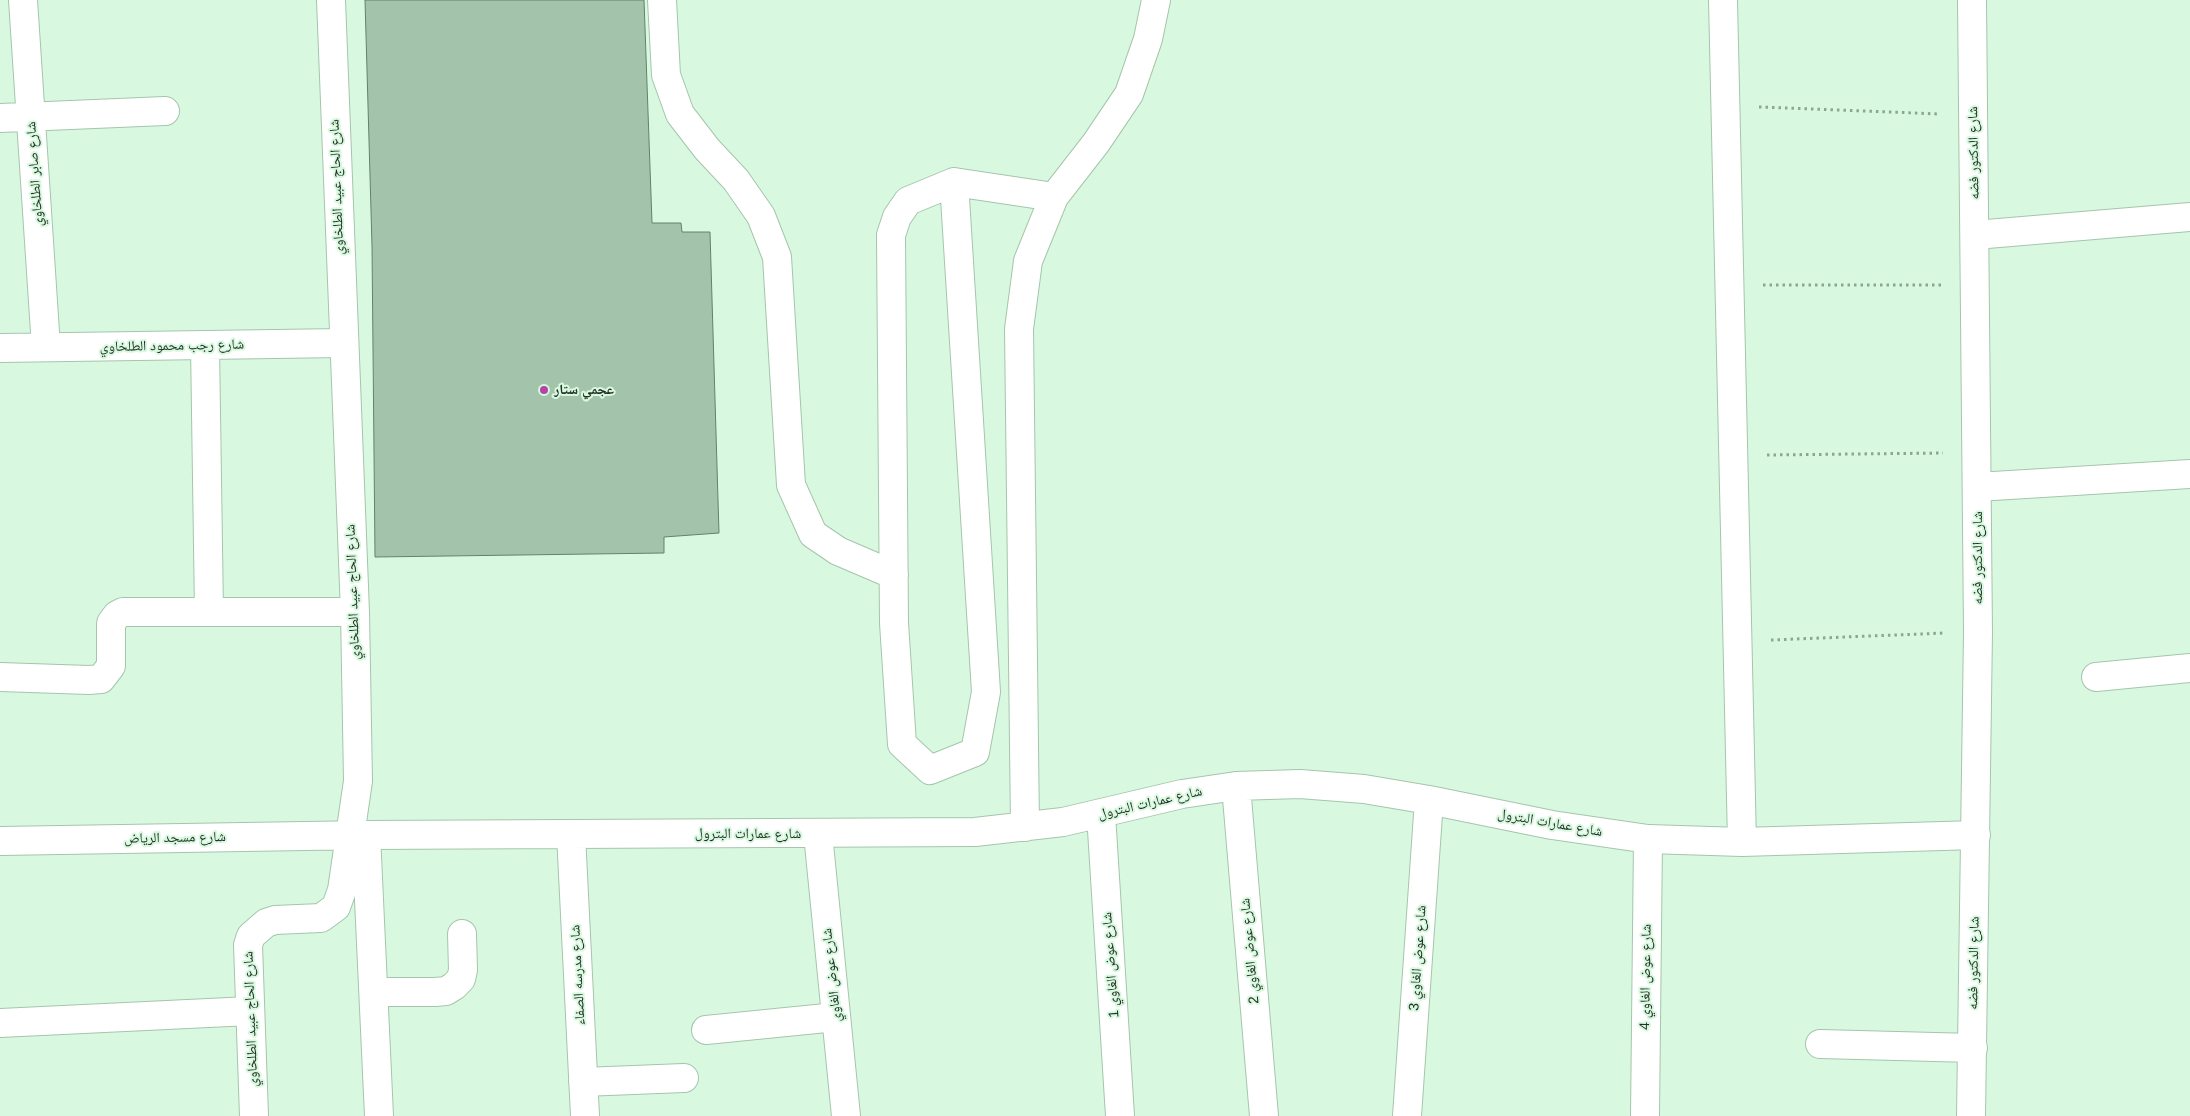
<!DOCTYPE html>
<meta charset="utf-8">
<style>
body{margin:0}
canvas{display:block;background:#d8f9df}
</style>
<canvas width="2190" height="1116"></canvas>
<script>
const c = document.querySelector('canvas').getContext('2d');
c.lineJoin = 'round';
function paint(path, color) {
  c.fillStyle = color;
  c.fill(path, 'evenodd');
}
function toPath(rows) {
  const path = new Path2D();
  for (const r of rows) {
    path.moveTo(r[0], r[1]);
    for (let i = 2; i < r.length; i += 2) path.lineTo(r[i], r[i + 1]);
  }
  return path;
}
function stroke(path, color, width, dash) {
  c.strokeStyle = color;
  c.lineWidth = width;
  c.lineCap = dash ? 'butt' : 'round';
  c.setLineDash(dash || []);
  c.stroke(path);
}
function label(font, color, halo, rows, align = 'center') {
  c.font = font + ' Helvetica,"Noto Naskh Arabic",sans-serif';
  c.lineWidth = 4;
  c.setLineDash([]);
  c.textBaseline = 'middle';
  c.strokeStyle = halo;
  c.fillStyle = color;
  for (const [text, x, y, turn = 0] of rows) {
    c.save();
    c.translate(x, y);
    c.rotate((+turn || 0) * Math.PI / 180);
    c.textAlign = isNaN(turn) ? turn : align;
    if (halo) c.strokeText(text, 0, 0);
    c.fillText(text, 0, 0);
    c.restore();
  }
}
const building = toPath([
 [365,0,644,0,652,223,681,223,682,232,710,232,719,533,664,537,664,553,375,557,372,246,365,0]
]);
const path = toPath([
 [1759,107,1940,114],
 [1763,285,1942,285],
 [1767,455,1943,453],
 [1771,640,1945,633]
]);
const minor = toPath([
 [23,0,46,347],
 [662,0,666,75,680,114,707,149,736,180,761,216,777,257,791,485,813,534,838,551,894,575],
 [1723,0,1742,842],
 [0,118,165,111],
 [954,182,908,201,897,217,891,235,894,623,902,744,930,770,975,752,986,692,954,182,1054,197],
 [1975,235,2190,217],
 [205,345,209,612],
 [0,348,343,343],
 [1977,487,2190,474],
 [0,677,89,680,101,679,111,666,111,623,117,615,123,612,355,612],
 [2096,677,2190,668],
 [1236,786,1264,1116],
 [1101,814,1120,1116],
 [1025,827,1019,329,1028,261,1054,197,1096,143,1129,94,1148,39,1156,0],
 [571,834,585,1116],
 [818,834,846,1116],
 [366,835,379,1116],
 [0,841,366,835,975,832,1063,822,1182,794,1236,786,1300,784,1364,789,1429,800,1552,825,1648,839,1742,842,1976,835],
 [374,992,435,992,446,991,454,986,461,979,463,970,462,934],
 [0,1023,250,1011],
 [706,1030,836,1017],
 [1820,1044,1973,1048],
 [583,1082,684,1078],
 [254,1116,248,945,251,936,266,923,275,920,321,918,336,907,342,890,358,781,355,612,331,0],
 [1407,1116,1429,800],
 [1645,1116,1648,839],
 [1971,1116,1978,632,1972,0]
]);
const markers = [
 [544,390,5,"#b146a6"]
];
const streetNames = [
 ["شارع الدكتور فضه",1974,153,-91],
 ["شارع صابر الطلخاوي",35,174,-94],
 ["شارع الحاج عبيد الطلخاوي",337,187,-92],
 ["شارع رجب محمود الطلخاوي",172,346,-1],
 ["شارع الدكتور فضه",1978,558,-90],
 ["شارع الحاج عبيد الطلخاوي",353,592,-92],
 ["شارع عمارات البترول",1150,803,-13],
 ["شارع عمارات البترول",1550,823,10],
 ["شارع عمارات البترول",748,834],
 ["شارع مسجد الرياض",175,838,-1],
 ["شارع عوض الغاوي 2",1250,951,-95],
 ["شارع عوض الغاوي 3",1418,958,-86],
 ["شارع الدكتور فضه",1974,963,-89],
 ["شارع عوض الغاوي 1",1111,965,-94],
 ["شارع مدرسه الصفاء",578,975,-93],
 ["شارع عوض الغاوي",832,975,-96],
 ["شارع عوض الغاوي 4",1646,977,-89],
 ["شارع الحاج عبيد الطلخاوي",251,1019,-92]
];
const poiNames = [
 ["عجمي ستار",554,390]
];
paint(building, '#a3c3aa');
stroke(building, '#64826b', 1);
stroke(minor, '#a5c5ac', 30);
stroke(path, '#8ca592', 3, [2.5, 4]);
stroke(minor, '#fff', 28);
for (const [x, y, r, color] of markers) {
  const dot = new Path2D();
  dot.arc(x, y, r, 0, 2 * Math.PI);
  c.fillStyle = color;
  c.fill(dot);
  stroke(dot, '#d8f9df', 2);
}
label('14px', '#243127', '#d8f9df', streetNames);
label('bold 14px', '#243127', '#d8f9df', poiNames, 'left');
</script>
